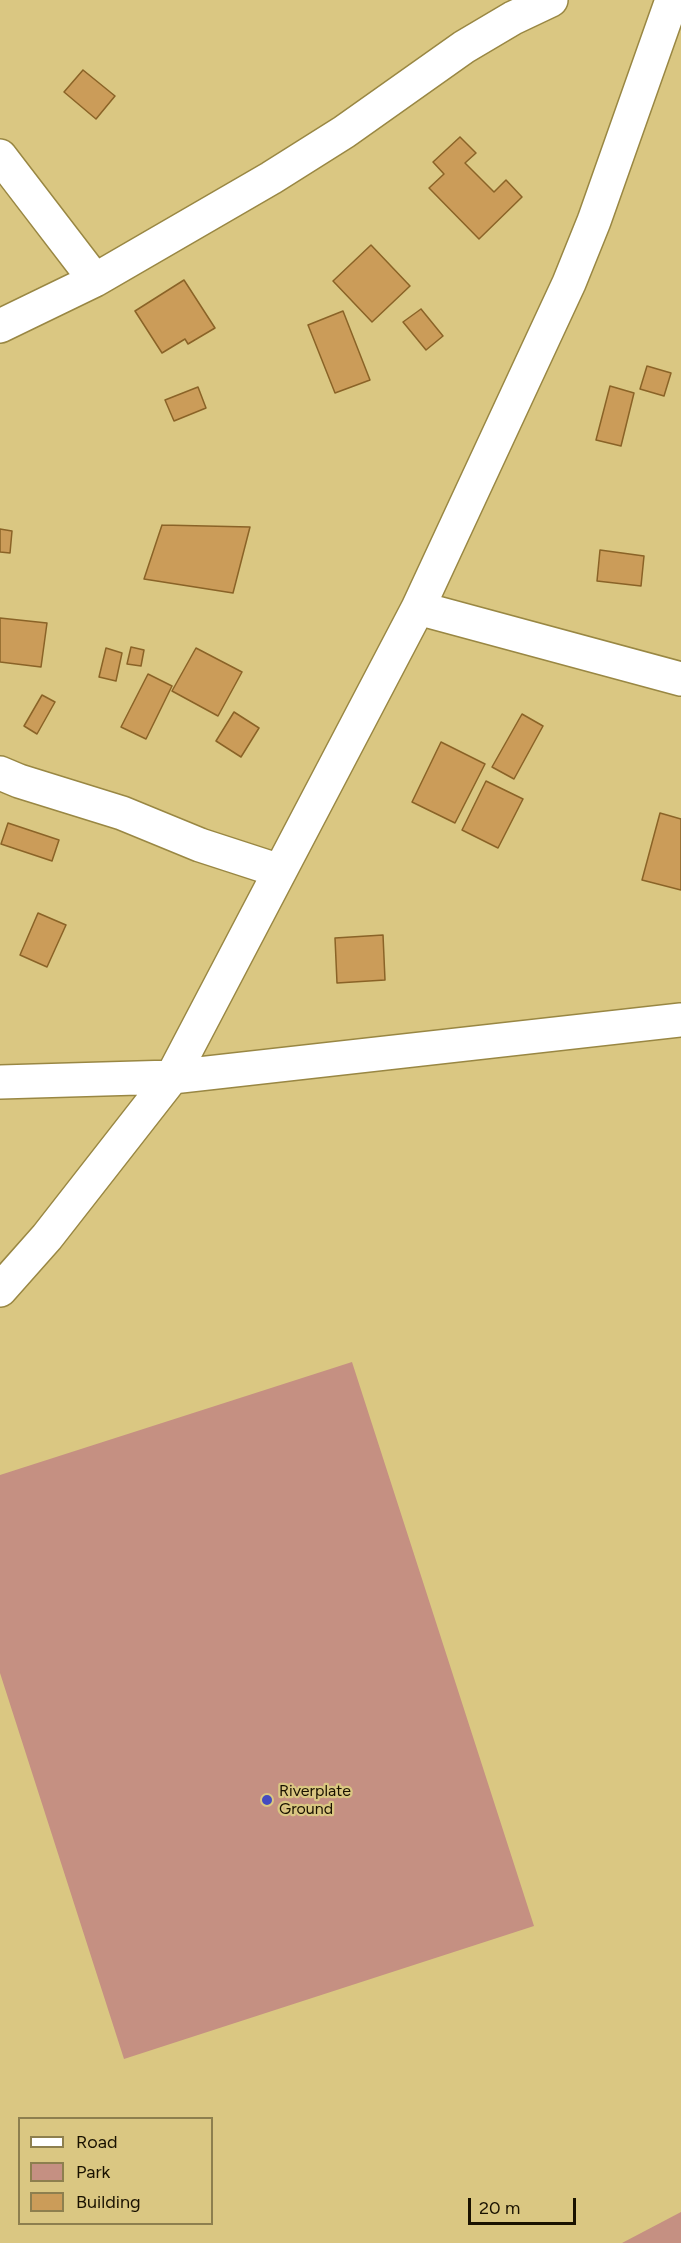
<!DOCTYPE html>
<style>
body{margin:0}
#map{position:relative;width:681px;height:2243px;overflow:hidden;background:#dac782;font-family:Figtree,sans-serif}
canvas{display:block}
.legend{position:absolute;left:18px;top:2117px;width:195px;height:108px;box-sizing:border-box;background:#dac782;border:2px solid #8d7f4e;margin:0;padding:8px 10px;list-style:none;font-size:18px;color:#1a1200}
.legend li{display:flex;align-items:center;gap:12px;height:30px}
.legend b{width:30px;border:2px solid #8d7f4e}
.scale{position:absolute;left:468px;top:2198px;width:108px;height:27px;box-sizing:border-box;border:3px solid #1a1200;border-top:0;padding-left:8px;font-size:18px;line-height:21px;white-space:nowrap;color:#1a1200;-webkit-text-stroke:4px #dac782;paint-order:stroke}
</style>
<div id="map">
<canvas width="681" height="2243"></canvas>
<ul class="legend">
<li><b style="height:8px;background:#fff"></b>Road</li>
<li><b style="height:16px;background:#c59082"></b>Park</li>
<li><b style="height:16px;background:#cb9c59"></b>Building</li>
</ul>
<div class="scale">20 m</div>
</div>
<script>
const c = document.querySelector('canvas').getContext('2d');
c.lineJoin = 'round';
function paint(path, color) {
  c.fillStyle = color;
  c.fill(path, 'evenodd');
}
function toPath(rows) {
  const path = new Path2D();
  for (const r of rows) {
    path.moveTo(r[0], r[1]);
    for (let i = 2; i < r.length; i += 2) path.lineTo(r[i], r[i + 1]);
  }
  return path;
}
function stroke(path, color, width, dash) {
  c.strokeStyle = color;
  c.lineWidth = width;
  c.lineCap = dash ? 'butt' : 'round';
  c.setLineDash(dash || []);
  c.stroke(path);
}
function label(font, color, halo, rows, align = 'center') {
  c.font = font + ' Figtree,sans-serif';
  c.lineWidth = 4.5;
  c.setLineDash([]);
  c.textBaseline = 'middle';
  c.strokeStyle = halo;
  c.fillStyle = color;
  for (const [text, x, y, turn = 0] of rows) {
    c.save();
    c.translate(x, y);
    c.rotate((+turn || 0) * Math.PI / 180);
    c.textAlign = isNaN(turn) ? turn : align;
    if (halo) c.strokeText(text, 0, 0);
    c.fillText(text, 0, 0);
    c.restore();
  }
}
const green = toPath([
 [352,1362,534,1926,124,2059,0,1673,0,1475],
 [681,2212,681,2243,622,2243]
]);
const building = toPath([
 [83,70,115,96,96,119,64,92,83,70],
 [460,137,476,153,465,163,494,192,506,180,522,197,479,239,429,188,444,174,433,162,460,137],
 [371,245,410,286,372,322,333,281,371,245],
 [184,280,215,328,188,344,185,339,162,353,135,311,184,280],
 [421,309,443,336,426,350,403,322,421,309],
 [343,311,370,380,335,393,308,325,343,311],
 [647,366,671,373,664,396,640,389,647,366],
 [610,386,634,393,621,446,596,440,610,386],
 [198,387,206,408,174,421,165,400,198,387],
 [162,525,250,527,233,593,144,579,162,525],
 [0,529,12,531,10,553,0,552,0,529],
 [600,550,644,556,641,586,597,581,600,550],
 [0,618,47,623,41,667,0,662,0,618],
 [131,647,144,650,141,666,127,664,131,647],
 [106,648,122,653,116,681,99,677,106,648],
 [196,648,242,672,218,716,172,691,196,648],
 [148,674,172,686,146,739,121,727,148,674],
 [42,695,55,702,37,734,24,726,42,695],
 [234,712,259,728,241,757,216,741,234,712],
 [522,714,543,726,514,779,492,767,522,714],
 [441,742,485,764,455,823,412,802,441,742],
 [486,781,523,799,498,848,462,830,486,781],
 [660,813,681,819,681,890,642,880,660,813],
 [8,823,59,840,52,861,1,844,8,823],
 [38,913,66,925,47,967,20,955,38,913],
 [383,935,385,980,337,983,335,938,383,935]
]);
const minor = toPath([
 [0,156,95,280],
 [0,326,95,280,271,178,344,132,464,47,513,18,551,0],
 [418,608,681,679],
 [0,773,19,781,122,813,200,845,280,871],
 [0,1082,172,1077,681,1020],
 [0,1290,47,1237,172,1077,418,608,569,283,594,221,672,0]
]);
const markers = [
 [267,1800,6,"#444bc0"]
];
const poiNames = [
 ["Riverplate",279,1791],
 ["Ground",279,1809]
];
paint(green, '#c59082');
paint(building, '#cb9c59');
stroke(building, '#8a6327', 1.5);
stroke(minor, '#998743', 36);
stroke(minor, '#fff', 33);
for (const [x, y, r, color] of markers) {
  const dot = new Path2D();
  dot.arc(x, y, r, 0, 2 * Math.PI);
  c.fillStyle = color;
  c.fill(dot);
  stroke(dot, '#dac782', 2);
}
label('16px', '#1a1200', '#dac782', poiNames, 'left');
</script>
